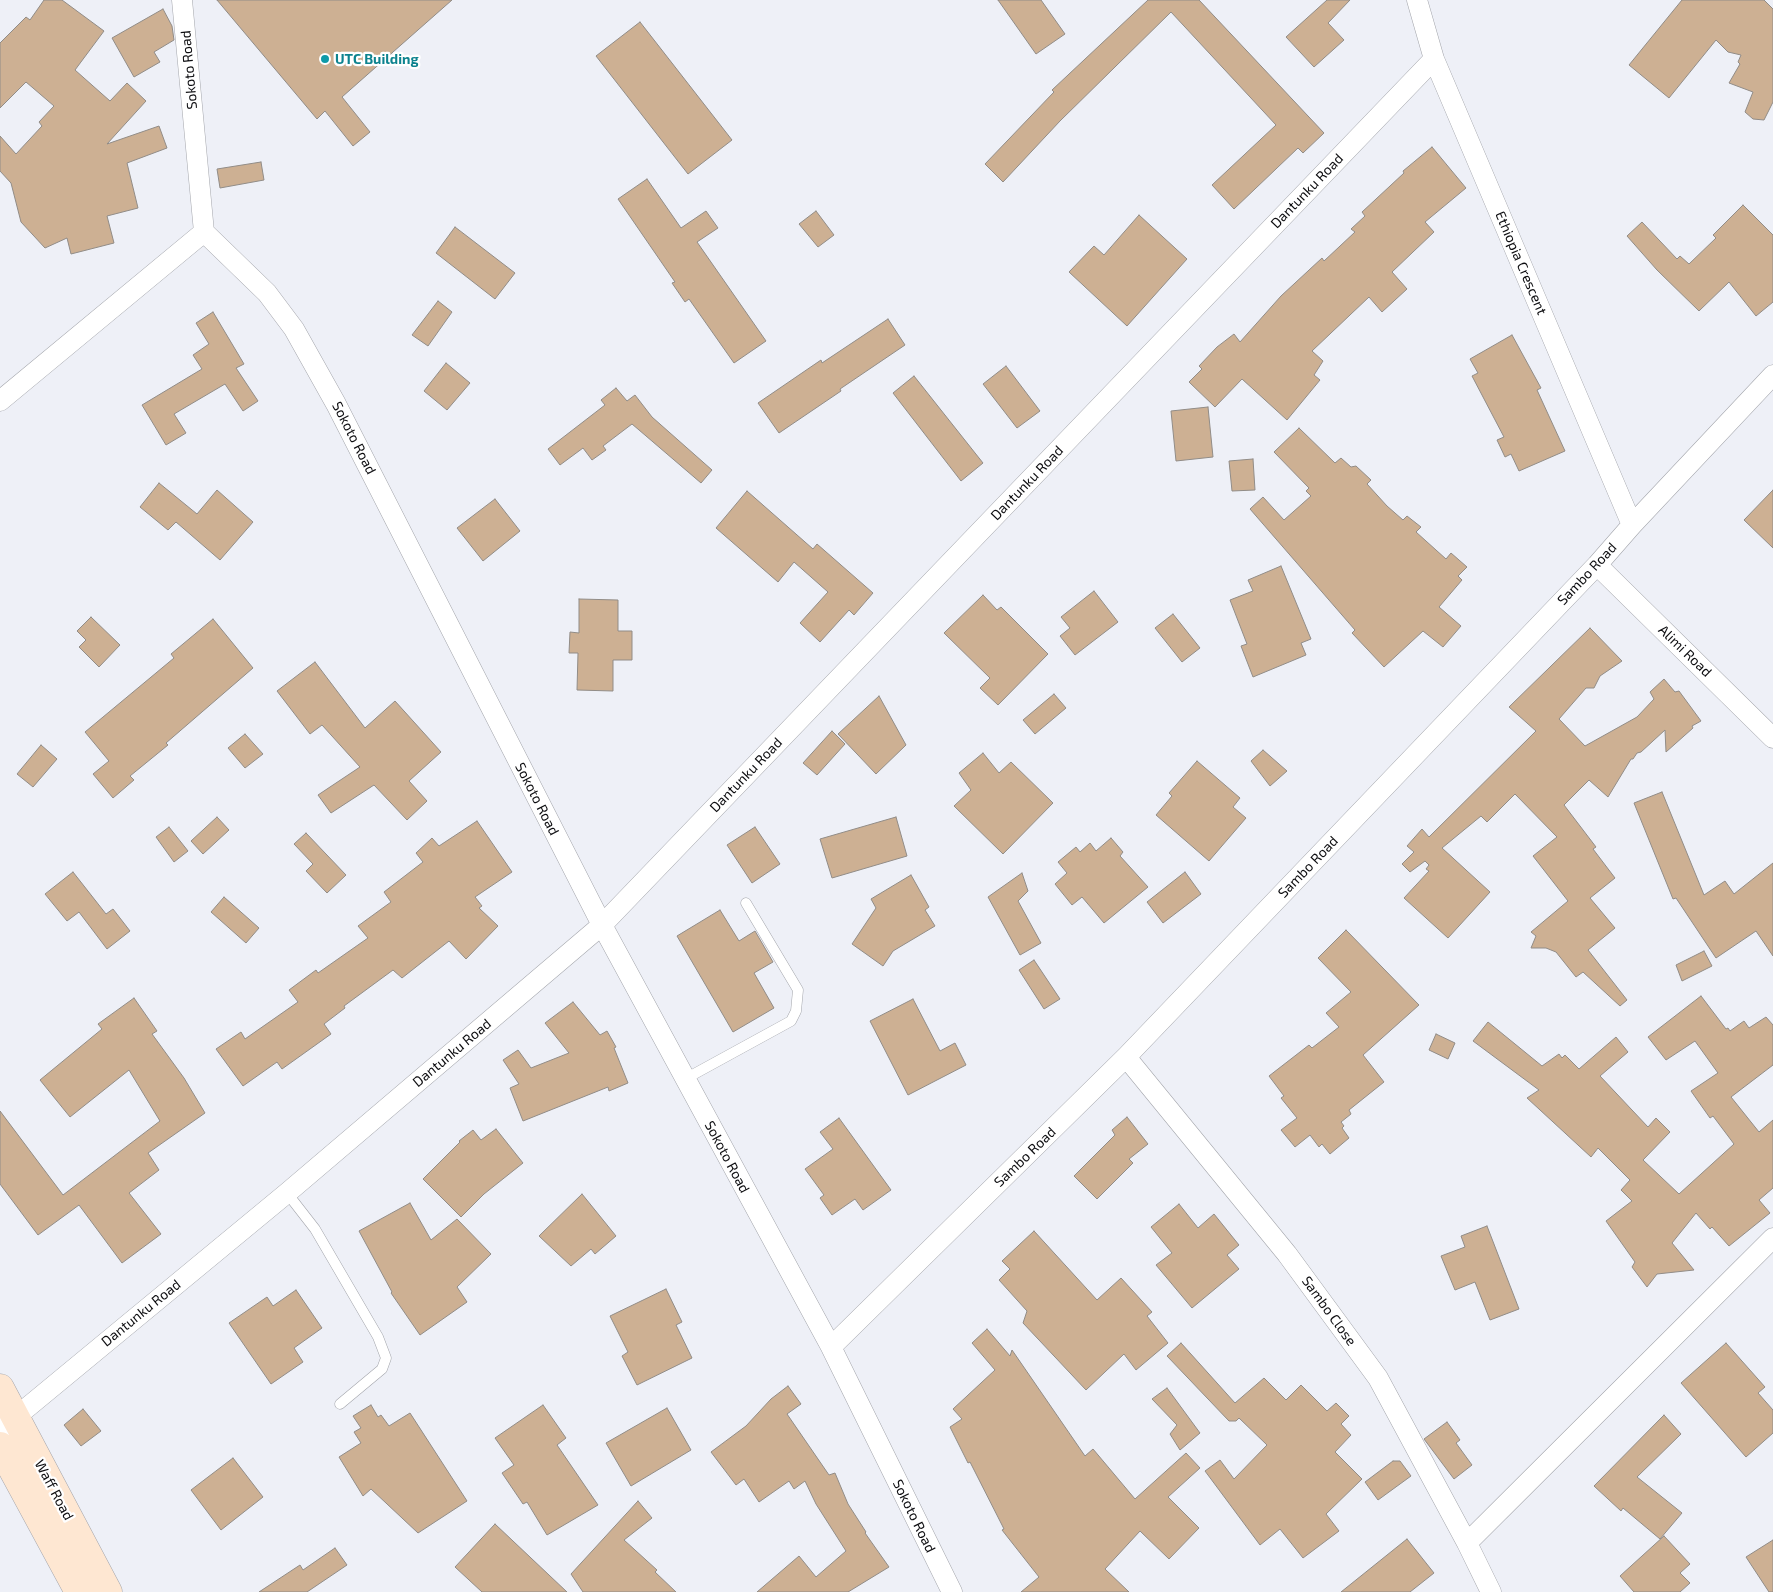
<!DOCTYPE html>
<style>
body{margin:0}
canvas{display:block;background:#eef0f7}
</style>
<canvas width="1773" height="1592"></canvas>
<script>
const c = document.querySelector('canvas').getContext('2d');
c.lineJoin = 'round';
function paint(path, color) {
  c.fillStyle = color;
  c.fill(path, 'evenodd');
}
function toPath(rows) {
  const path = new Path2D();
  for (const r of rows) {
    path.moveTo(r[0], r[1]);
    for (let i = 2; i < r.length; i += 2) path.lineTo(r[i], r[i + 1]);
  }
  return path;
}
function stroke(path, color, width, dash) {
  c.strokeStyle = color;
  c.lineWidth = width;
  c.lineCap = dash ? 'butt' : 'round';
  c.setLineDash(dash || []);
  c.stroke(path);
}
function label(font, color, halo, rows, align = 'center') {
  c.font = font + ' "Exo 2",sans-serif';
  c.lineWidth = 4.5;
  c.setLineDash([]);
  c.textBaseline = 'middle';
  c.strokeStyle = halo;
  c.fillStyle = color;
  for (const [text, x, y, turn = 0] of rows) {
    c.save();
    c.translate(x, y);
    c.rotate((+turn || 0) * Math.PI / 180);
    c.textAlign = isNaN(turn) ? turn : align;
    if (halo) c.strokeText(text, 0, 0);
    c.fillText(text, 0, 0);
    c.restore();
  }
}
const building = toPath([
 [44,0,62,0,104,31,75,70,110,101,127,83,146,101,107,144,159,126,167,148,127,163,138,208,107,216,114,243,71,254,67,238,45,248,21,222,11,183,0,171,0,136,16,154,42,126,39,122,54,106,26,82,0,108,0,43,26,17,30,20,44,0],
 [217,0,452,0,342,97,370,132,353,146,325,111,317,119,217,0],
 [998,0,1041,0,1065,34,1036,54,998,0],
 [1148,0,1199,0,1324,133,1303,153,1298,148,1234,209,1212,185,1276,125,1171,12,1060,121,1003,182,985,164,1054,92,1052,90,1148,0],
 [1327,0,1350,0,1328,23,1344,40,1314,67,1286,37,1327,0],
 [1682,0,1764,0,1773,9,1773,102,1764,120,1753,119,1745,112,1753,92,1729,83,1740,64,1738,62,1741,55,1728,52,1716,40,1669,98,1629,65,1682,0],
 [163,9,172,26,174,40,154,52,160,62,134,77,112,38,163,9],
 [640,22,732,140,688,174,596,56,640,22],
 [1432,147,1466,188,1425,222,1434,232,1392,272,1407,289,1382,312,1369,297,1312,351,1323,361,1314,375,1320,380,1287,420,1242,379,1215,407,1189,382,1202,369,1199,366,1217,347,1234,334,1240,342,1281,296,1322,258,1324,261,1355,232,1351,229,1365,216,1362,212,1404,173,1403,171,1432,147],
 [261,162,264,180,220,188,217,169,261,162],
 [647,179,681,228,706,211,718,228,697,242,766,341,734,363,689,299,685,302,672,283,675,282,618,199,647,179],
 [1743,205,1773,235,1773,302,1756,316,1729,282,1699,311,1657,270,1627,236,1642,222,1677,259,1680,256,1689,264,1716,238,1713,235,1743,205],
 [816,211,834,235,818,247,799,224,816,211],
 [1139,215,1187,259,1127,326,1069,272,1094,246,1104,255,1139,215],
 [455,227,515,273,495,299,436,253,455,227],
 [438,301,452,312,428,346,412,335,438,301],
 [213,312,244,364,236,368,258,401,243,411,225,384,174,414,186,433,166,445,142,405,202,369,193,355,209,344,196,323,213,312],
 [888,319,905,345,840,389,841,391,779,433,758,403,821,360,822,363,888,319],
 [1512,335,1541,388,1537,390,1565,451,1519,471,1511,454,1505,457,1497,440,1504,437,1472,376,1478,373,1470,359,1512,335],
 [446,363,470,383,447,410,424,391,446,363],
 [1006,366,1040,411,1017,428,983,384,1006,366],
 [914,376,983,463,961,481,893,393,914,376],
 [616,388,627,401,635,395,652,417,712,470,701,483,632,424,603,446,606,450,592,460,583,448,560,465,548,449,605,405,601,400,616,388],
 [1208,407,1213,457,1176,461,1171,411,1208,407],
 [1299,428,1335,463,1341,458,1351,467,1356,466,1371,480,1367,484,1387,506,1403,520,1407,516,1421,527,1416,532,1446,559,1451,553,1467,567,1458,576,1462,580,1439,607,1461,626,1443,647,1423,631,1384,667,1352,633,1355,630,1250,509,1263,497,1284,520,1311,496,1306,491,1309,488,1274,452,1299,428],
 [1253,459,1255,490,1232,491,1229,461,1253,459],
 [159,483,197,514,217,490,253,522,220,560,176,522,168,530,140,507,159,483],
 [1773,490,1773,548,1744,520,1773,490],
 [747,491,813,549,817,544,873,593,854,615,849,610,820,642,800,623,828,592,794,562,778,582,716,528,747,491],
 [495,499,520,531,483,561,457,528,495,499],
 [1281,566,1311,639,1301,643,1306,655,1253,677,1241,646,1247,644,1230,600,1253,591,1248,580,1281,566],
 [1094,591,1118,622,1075,655,1060,636,1070,628,1061,617,1094,591],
 [983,595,997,610,1001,607,1048,654,998,705,980,688,990,678,944,633,983,595],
 [579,599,618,600,618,631,632,631,632,660,613,660,613,691,577,690,578,653,569,653,570,632,579,633,579,599],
 [1173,614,1200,648,1182,662,1155,628,1173,614],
 [91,617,120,645,99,667,79,647,86,640,77,631,91,617],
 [213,619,253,668,166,743,168,745,130,776,134,780,113,798,93,774,109,761,85,732,174,658,171,654,213,619],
 [1590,628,1622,661,1600,676,1594,688,1586,688,1559,719,1585,746,1637,717,1654,699,1650,692,1664,679,1675,692,1679,691,1701,721,1692,726,1693,728,1666,752,1665,730,1641,752,1637,753,1633,759,1631,759,1608,797,1589,780,1564,805,1596,847,1593,849,1615,878,1590,898,1615,928,1588,950,1627,1000,1620,1006,1583,972,1576,977,1556,952,1546,948,1531,948,1536,936,1531,932,1568,901,1533,856,1557,837,1515,794,1487,822,1481,816,1442,848,1490,892,1448,938,1404,898,1429,871,1426,869,1429,865,1425,861,1410,872,1402,864,1414,852,1407,846,1422,829,1429,837,1536,731,1509,707,1590,628],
 [315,662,365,728,395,701,441,752,409,781,427,801,407,820,374,785,331,813,318,795,360,767,322,725,310,734,277,691,315,662],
 [1054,694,1066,708,1035,734,1023,720,1054,694],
 [879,696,906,745,876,774,838,734,879,696],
 [832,731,845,744,817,775,803,763,832,731],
 [245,734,263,754,245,768,228,748,245,734],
 [41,745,57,759,33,787,17,774,41,745],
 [1263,750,1287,771,1270,786,1251,761,1263,750],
 [983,753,999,773,1011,762,1053,803,1003,854,954,806,971,790,959,773,983,753],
 [1197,761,1240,798,1233,807,1246,818,1209,861,1156,815,1172,796,1169,793,1197,761],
 [1662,792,1704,895,1725,881,1734,894,1773,863,1773,956,1756,931,1716,958,1676,898,1673,899,1634,803,1662,792],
 [217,817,229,830,203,854,191,841,217,817],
 [896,817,907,856,832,878,820,839,896,817],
 [477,821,512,872,475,897,482,906,479,908,498,926,466,959,449,941,402,978,393,970,344,1006,345,1008,324,1024,331,1034,282,1069,277,1062,243,1086,216,1049,241,1032,245,1039,298,1002,289,990,316,970,318,973,368,938,358,926,391,902,384,892,423,862,416,853,432,838,439,846,477,821],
 [169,827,188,851,174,862,156,837,169,827],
 [755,827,780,864,752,883,727,845,755,827],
 [306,833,346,875,327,893,306,871,313,864,294,844,306,833],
 [1111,838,1123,852,1120,856,1148,887,1104,923,1082,897,1072,905,1055,884,1067,873,1058,862,1076,847,1080,852,1090,843,1096,851,1111,838],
 [73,872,106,914,113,909,130,931,107,949,79,912,67,921,45,894,73,872],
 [1185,872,1201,894,1163,923,1147,902,1185,872],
 [1022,873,1028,891,1018,901,1041,943,1020,955,988,897,1022,873],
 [911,875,929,907,925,910,935,926,893,951,883,966,852,944,876,908,871,899,911,875],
 [224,897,259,928,246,943,211,912,224,897],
 [720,910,739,941,755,931,773,962,754,973,774,1008,733,1032,677,936,720,910],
 [1346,930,1419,1005,1363,1055,1384,1082,1349,1110,1351,1114,1341,1122,1344,1126,1342,1128,1349,1138,1330,1154,1322,1144,1319,1147,1310,1135,1295,1147,1281,1130,1297,1118,1281,1098,1284,1096,1269,1076,1309,1045,1312,1048,1339,1027,1326,1013,1351,992,1318,958,1346,930],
 [1704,951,1712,966,1682,981,1676,965,1704,951],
 [1034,960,1060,999,1044,1009,1019,970,1034,960],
 [1701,996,1726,1029,1728,1028,1730,1031,1744,1021,1749,1028,1766,1017,1773,1025,1773,1065,1731,1097,1759,1132,1773,1120,1773,1188,1759,1200,1770,1213,1729,1246,1712,1227,1710,1229,1696,1213,1672,1243,1694,1270,1657,1274,1647,1287,1632,1267,1635,1262,1606,1221,1632,1201,1621,1190,1630,1180,1598,1148,1591,1157,1527,1098,1539,1090,1473,1041,1488,1022,1542,1066,1559,1054,1562,1058,1565,1055,1579,1069,1616,1037,1628,1052,1600,1076,1648,1127,1656,1118,1670,1132,1643,1160,1679,1194,1734,1144,1713,1116,1710,1118,1691,1091,1718,1073,1695,1041,1666,1060,1648,1037,1701,996],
 [134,998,157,1031,152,1034,184,1078,205,1113,148,1153,159,1170,129,1193,161,1234,122,1263,79,1205,38,1235,0,1184,0,1111,63,1195,160,1121,129,1070,70,1117,40,1080,102,1029,98,1024,134,998],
 [913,999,940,1051,955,1043,966,1065,908,1095,870,1021,913,999],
 [573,1002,600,1035,607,1031,616,1047,614,1048,628,1083,609,1091,608,1087,523,1121,510,1088,519,1084,503,1060,518,1050,531,1068,569,1053,545,1023,573,1002],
 [1436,1034,1455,1043,1448,1059,1429,1050,1436,1034],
 [1127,1117,1148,1144,1129,1159,1133,1163,1097,1199,1074,1176,1115,1135,1112,1130,1127,1117],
 [839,1118,891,1190,863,1210,855,1199,832,1215,820,1198,824,1195,805,1169,833,1149,820,1132,839,1118],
 [496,1129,523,1163,484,1194,461,1217,423,1179,460,1142,459,1141,473,1130,481,1140,496,1129],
 [582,1194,616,1236,595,1254,591,1249,571,1266,539,1236,582,1194],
 [410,1203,431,1240,457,1219,491,1254,457,1287,467,1302,420,1335,391,1293,392,1292,359,1231,410,1203],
 [1179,1204,1198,1228,1214,1214,1239,1245,1227,1255,1239,1269,1192,1308,1156,1265,1172,1253,1151,1227,1179,1204],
 [1487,1226,1519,1309,1490,1320,1475,1282,1455,1290,1441,1256,1465,1247,1461,1236,1487,1226],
 [1034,1231,1097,1300,1121,1278,1152,1312,1147,1316,1168,1343,1136,1370,1124,1354,1086,1390,1023,1323,1027,1311,999,1280,1010,1269,1002,1261,1034,1231],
 [666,1289,682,1322,676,1325,692,1358,637,1385,622,1356,628,1352,610,1316,666,1289],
 [296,1290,322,1328,294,1348,303,1362,271,1384,229,1323,267,1297,273,1306,296,1290],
 [987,1329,1010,1356,1012,1350,1085,1456,1093,1449,1135,1499,1186,1453,1200,1468,1168,1497,1199,1528,1169,1559,1140,1531,1105,1569,1129,1592,1021,1592,1039,1577,1002,1530,1004,1529,970,1462,968,1463,950,1427,962,1419,953,1409,995,1370,972,1343,987,1329],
 [1181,1343,1235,1403,1264,1378,1286,1400,1301,1385,1327,1411,1336,1403,1349,1416,1341,1424,1351,1435,1335,1452,1362,1479,1326,1514,1339,1531,1303,1558,1280,1529,1260,1545,1205,1471,1220,1460,1234,1479,1267,1445,1239,1418,1236,1421,1229,1421,1167,1356,1181,1343],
 [1726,1343,1765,1387,1758,1393,1773,1410,1773,1433,1746,1457,1681,1383,1726,1343],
 [788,1386,801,1404,787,1414,829,1475,835,1473,848,1504,866,1532,865,1533,889,1567,848,1592,757,1592,799,1556,816,1577,846,1551,816,1504,805,1481,794,1489,789,1481,759,1502,744,1479,736,1485,711,1452,746,1426,771,1399,788,1386],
 [1167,1388,1200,1433,1180,1450,1170,1434,1177,1425,1152,1399,1167,1388],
 [371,1405,378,1417,381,1415,389,1426,410,1413,467,1501,418,1533,371,1489,363,1496,339,1457,361,1443,354,1432,361,1428,353,1416,371,1405],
 [543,1405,566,1438,557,1445,598,1505,547,1535,527,1502,523,1504,502,1473,514,1465,495,1438,543,1405],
 [667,1408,691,1450,631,1486,606,1443,667,1408],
 [83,1409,101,1431,81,1446,64,1425,83,1409],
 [1664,1415,1681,1434,1637,1477,1682,1513,1660,1539,1623,1508,1621,1511,1594,1486,1664,1415],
 [1447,1422,1460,1440,1456,1443,1472,1465,1454,1479,1424,1439,1447,1422],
 [233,1458,263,1497,221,1530,191,1490,233,1458],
 [1393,1461,1400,1461,1411,1476,1378,1500,1365,1482,1393,1461],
 [638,1501,652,1518,624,1540,657,1570,655,1572,676,1592,583,1592,571,1574,638,1501],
 [495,1524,567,1592,482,1592,455,1567,495,1524],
 [1664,1536,1690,1564,1680,1573,1690,1583,1680,1592,1634,1592,1620,1576,1664,1536],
 [1407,1539,1434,1573,1410,1592,1341,1592,1407,1539],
 [1773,1540,1773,1592,1769,1592,1746,1557,1773,1540],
 [335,1548,347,1565,307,1592,259,1592,300,1565,303,1570,335,1548]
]);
const lane = toPath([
 [685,1079,791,1021,796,1011,798,990,746,903],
 [287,1193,315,1229,378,1337,386,1358,382,1369,340,1404]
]);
const street = toPath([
 [182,0,204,232,267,293,294,329,336,404,602,925,831,1347,952,1592],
 [1417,0,1434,59,1632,525],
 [0,401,204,232],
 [1597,565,1773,738],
 [1126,1057,1287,1254,1378,1378,1467,1543,1491,1592],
 [831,1347,1126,1057,1597,565,1632,525,1773,375],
 [0,1430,287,1193,602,925,1434,59],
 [1467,1543,1773,1238]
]);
const secondary = toPath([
 [0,1388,108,1592],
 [0,1446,79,1592]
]);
const markers = [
 [325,59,5,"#0f9aa8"]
];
const cultureNames = [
 ["UTC Building",335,59]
];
const streetNames = [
 ["Sokoto Road",189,70,-95],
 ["Dantunku Road",1307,191,-46],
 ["Ethiopia Crescent",1521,263,67],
 ["Sokoto Road",354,438,63],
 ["Dantunku Road",1027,483,-46],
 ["Sambo Road",1587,574,-47],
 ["Alimi Road",1685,651,44],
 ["Dantunku Road",746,775,-46],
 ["Sokoto Road",537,799,63],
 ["Sambo Road",1308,867,-46],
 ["Dantunku Road",452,1053,-40],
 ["Sokoto Road",727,1157,62],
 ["Sambo Road",1025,1157,-44],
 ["Sambo Close",1329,1311,54],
 ["Dantunku Road",141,1313,-39],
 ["Waff Road",54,1490,62],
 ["Sokoto Road",914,1516,64]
];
paint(building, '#cdb093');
stroke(building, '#918c87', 1);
stroke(lane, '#a3a5ab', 11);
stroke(street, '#a3a5ab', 21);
stroke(secondary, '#a3a5ab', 29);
stroke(lane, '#fff', 10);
stroke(street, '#fff', 20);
stroke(secondary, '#fee7d2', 28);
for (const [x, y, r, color] of markers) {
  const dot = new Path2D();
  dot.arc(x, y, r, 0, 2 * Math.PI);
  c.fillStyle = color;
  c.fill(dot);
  stroke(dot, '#fff', 2);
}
label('bold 14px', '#0d838f', '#fff', cultureNames, 'left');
label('14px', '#0d0d10', '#fff', streetNames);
</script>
